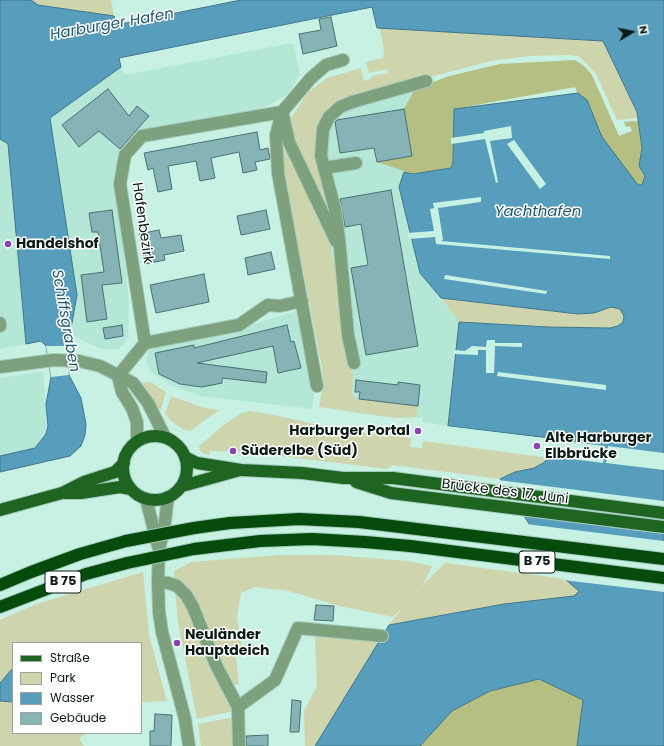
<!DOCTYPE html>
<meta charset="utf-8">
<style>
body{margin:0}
#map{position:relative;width:664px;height:746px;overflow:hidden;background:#c7f1e2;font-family:Poppins,sans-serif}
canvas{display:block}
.legend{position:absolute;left:12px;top:642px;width:130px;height:92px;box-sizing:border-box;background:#fff;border:1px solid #9da3a1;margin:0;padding:5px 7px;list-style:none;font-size:12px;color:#0a1a15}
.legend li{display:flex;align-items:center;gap:8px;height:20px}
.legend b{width:20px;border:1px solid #9da3a1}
.north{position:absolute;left:612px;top:12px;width:40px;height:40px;-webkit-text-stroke:3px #fff;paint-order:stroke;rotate:80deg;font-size:11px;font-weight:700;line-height:16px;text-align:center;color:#0a1a15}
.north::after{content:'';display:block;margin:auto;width:14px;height:18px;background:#0a1a15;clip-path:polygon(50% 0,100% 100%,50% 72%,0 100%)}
</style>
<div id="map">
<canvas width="664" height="746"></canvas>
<ul class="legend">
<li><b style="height:5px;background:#1f6522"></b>Straße</li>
<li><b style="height:11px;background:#ced5ad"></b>Park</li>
<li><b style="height:11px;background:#579ebc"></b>Wasser</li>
<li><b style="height:11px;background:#86b3b5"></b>Gebäude</li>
</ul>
<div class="north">N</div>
</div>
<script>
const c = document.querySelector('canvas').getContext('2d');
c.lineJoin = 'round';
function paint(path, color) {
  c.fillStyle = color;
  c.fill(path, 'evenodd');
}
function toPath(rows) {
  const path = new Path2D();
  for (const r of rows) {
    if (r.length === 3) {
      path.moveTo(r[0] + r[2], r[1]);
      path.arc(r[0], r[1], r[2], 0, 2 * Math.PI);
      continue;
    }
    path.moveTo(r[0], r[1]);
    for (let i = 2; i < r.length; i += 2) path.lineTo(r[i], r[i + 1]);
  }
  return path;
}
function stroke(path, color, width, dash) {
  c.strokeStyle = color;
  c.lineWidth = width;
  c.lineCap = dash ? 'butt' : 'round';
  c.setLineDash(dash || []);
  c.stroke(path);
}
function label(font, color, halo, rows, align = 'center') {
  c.font = font + ' Poppins,sans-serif';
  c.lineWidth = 3;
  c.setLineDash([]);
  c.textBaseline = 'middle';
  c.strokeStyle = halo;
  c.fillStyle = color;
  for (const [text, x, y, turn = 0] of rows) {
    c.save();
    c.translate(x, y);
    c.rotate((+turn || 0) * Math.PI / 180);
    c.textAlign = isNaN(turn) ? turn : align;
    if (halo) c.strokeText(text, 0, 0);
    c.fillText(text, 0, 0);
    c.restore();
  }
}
const built = toPath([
 [293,43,300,74,290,92,270,105,247,113,146,130,120,154,117,189,129,302,128,338,119,349,101,349,70,334,77,295,50,117,121,67,125,75],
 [415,89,413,174,420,273,459,322,448,426,423,422,423,418,416,417,396,418,351,412,337,268,332,257,330,238,335,231,327,207,315,149,318,129,326,114],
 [0,139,8,144,26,344,0,349],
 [296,311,314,394,312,409,201,396,174,387,150,371,146,362,149,349,220,335],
 [43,371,48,426,46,434,35,448,0,456,0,378]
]);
const green = toPath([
 [31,0,111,0,114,16,38,5],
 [380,28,603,41,637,112,637,118,617,120,596,74,580,57,571,55,529,56,491,61,350,98,318,129,315,139,316,160,335,231,298,157,290,124,291,118,308,92,327,78,361,68,364,81,371,79,371,76,388,73,387,69,369,73,366,62,383,58,384,51],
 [281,135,285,142,292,163,330,238,332,257,337,268,343,334,353,376,352,394,354,397,359,399,418,405,416,417,396,418,319,407,323,383,322,368,287,188,281,171],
 [441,298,577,314,594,313,611,307,620,309,624,316,623,322,618,326,610,328,548,327,459,322],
 [150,382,166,392,161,409,158,410,140,383],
 [171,396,204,408,219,410,190,431,184,430,172,422,165,414],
 [249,411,275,415,335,429,411,438,410,447,422,448,423,441,549,458,534,468,515,472,500,479,393,465,387,469,248,452,210,451,209,455,204,454,200,451,199,446,225,424,242,413],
 [278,555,333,555,408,561,432,566,425,581,421,587,445,563,565,579,580,591,575,596,504,604,389,625,404,605,393,617,339,606,289,591,255,587,241,593,237,617,243,656,236,657,239,685,228,684,183,584,174,579,174,571,191,562],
 [143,572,149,635,167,701,141,702,141,643,13,643,13,668,0,683,0,620,36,604],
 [175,590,182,594,223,692,234,711,197,719,178,622],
 [315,634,379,640,315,746,305,746,304,711,317,686],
 [0,701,13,702,13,733,88,733,79,738,84,746,0,746],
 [235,717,237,746,201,746,198,724]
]);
const forest = toPath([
 [575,60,584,66,592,75,619,136,632,131,630,126,626,127,624,122,638,121,642,148,639,166,645,176,642,185,638,185,592,133,575,87,454,109,453,162,451,168,413,174,377,162,412,156,404,109,415,89,449,76,500,64],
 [539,679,584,700,577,746,420,746,452,711,490,691]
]);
const water = toPath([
 [0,0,31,0,38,5,114,16,116,25,241,0,664,0,664,746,577,746,583,700,539,679,490,691,452,711,420,746,315,746,389,625,504,604,574,596,579,591,565,579,500,479,515,472,534,468,543,463,549,458,550,438,448,426,459,322,548,327,610,328,618,326,623,322,624,316,620,309,611,307,594,313,578,314,441,298,420,273,399,187,404,172,413,174,451,168,453,162,454,109,578,93,587,100,602,137,638,185,642,185,645,176,639,166,642,148,637,112,603,41,377,28,372,7,119,58,121,67,50,118,77,295,70,334,66,340,65,346,69,375,81,398,86,424,85,435,81,446,70,456,0,472,0,456,35,448,46,434,48,426,46,404,51,377,46,346,41,341,26,344,8,144,0,139,0,0],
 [13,668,13,702,0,701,0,683,13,668]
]);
const pier = toPath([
 [511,126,512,138,490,141,498,182,496,183,485,139,451,144,451,138,484,133,484,131],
 [514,140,546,184,540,189,507,144],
 [481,197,481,202,438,208,443,240,441,241,610,256,610,259,436,244,435,237,409,239,407,233,434,231,430,209,434,208,433,203],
 [445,275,547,291,546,294,444,279],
 [487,340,495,340,495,343,522,343,522,347,495,346,494,373,486,373,486,350,478,350,478,355,454,354,454,350,465,351,472,346,486,347],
 [46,346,65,346,69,375,51,377],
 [498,372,606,385,606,390,497,376],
 [446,426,605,446,603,463,548,456,548,440,448,428],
 [608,446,664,453,664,470,606,463],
 [498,480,664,501,664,534,522,516],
 [526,524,664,541,664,592,563,580]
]);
const building = toPath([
 [331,17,337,46,303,54,299,34,321,30,319,19,331,17],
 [108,89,129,116,137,106,149,116,120,149,99,131,79,147,62,125,108,89],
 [404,109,412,156,377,162,374,148,340,153,335,122,337,120,404,109],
 [257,132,260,150,268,148,270,159,255,162,257,170,243,173,239,152,211,158,215,178,200,181,196,161,168,166,172,189,158,192,153,168,148,170,144,153,257,132],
 [391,190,418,346,366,355,351,268,368,265,361,224,345,227,340,199,391,190],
 [112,210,122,283,102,285,107,319,87,322,81,275,104,272,98,232,92,232,89,213,112,210],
 [266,210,270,229,241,235,237,216,266,210],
 [159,230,161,238,181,235,184,251,164,255,165,260,145,264,139,234,159,230],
 [271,252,275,269,248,275,245,258,271,252],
 [204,274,209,302,156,313,150,285,204,274],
 [122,325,123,336,105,339,103,328,122,325],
 [287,325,291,342,294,341,301,368,278,373,273,346,197,363,267,372,266,383,222,378,222,383,202,387,180,384,159,374,155,353,194,345,194,348,287,325],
 [356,380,398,385,398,382,420,385,418,406,359,399,360,392,355,392,356,380],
 [316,605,334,606,333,621,314,620,316,605],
 [292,700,301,701,299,732,290,732,292,700],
 [155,714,172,715,171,746,150,746,150,731,154,731,155,714],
 [268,735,268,746,246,746,246,736,268,735]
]);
const minor = toPath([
 [283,115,289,142,336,241],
 [324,168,356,163],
 [0,323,0,326],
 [145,343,120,184,125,155,142,136,282,112],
 [354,363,348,335,339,238,335,209,321,156,323,129,329,117,340,107,352,102,426,81],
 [0,367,54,360,79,361,100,366,133,383,148,403,165,437],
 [118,376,145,343,239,325,268,305,280,306,302,301],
 [118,376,122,392,132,408,137,422,137,441],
 [317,386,278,173,276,135,282,112,311,78,326,65,343,60],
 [168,497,164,530,159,549,158,582,159,612,162,632,185,719,189,746],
 [146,499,158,546],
 [158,582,168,583,177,586,186,595,193,607,216,665,238,707,239,746],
 [238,707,275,680,298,628,382,636]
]);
const major = toPath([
 [155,468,32],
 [185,457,197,463,241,470,302,473,343,478,393,478,664,513],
 [356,482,391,493,664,527],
 [182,486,240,470],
 [65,493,81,493,120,487,131,489],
 [0,510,62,493,84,482,115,472,124,463]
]);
const highway = toPath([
 [194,528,230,523,299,519,359,522,664,559],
 [194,549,260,541,312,539,365,542,410,546,664,578],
 [0,585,31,572,80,554,126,541],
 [0,607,86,574,127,563]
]);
const highwayBridge = toPath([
 [126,541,194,528],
 [127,563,194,549]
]);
const markers = [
 [8,244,4,"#8a42b5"],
 [418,431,4,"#8a42b5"],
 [537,446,4,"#8a42b5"],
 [233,451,4,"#8a42b5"],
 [177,643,4,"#8a42b5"]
];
const shields = [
 [537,562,36],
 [63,582,36]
];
const shieldNames = [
 ["B 75",537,562],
 ["B 75",63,582]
];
const streetNames = [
 ["Hafenbezirk",142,223,82],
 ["Brücke des 17. Juni",505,492,7]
];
const poiNames = [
 ["Handelshof",16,244],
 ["Harburger Portal",410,431,"right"],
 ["Alte Harburger",545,438],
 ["Elbbrücke",545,454],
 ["Süderelbe (Süd)",241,451],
 ["Neuländer",185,635],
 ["Hauptdeich",185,651]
];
const waterNames = [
 ["Harburger Hafen",112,25,-10],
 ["Yachthafen",538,212],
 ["Schiffsgraben",65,321,80]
];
paint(built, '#b4e7d5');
paint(green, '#ced5ad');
paint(forest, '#b5bf81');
paint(water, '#579ebc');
stroke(water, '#40768a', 1);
paint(pier, '#c7f1e2');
paint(building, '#86b3b5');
stroke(building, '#477274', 1);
stroke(minor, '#a5cabd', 14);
stroke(major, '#a5cabd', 14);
stroke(highway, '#a5cabd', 14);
stroke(minor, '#7ea17d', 12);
stroke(major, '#1f6522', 12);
stroke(highway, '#054c0c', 12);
stroke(highwayBridge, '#a5cabd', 14, []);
stroke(highwayBridge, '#054c0c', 12);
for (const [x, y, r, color] of markers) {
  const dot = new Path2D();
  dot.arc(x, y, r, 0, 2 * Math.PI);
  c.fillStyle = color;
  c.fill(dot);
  stroke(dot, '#fff', 1.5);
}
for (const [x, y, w] of shields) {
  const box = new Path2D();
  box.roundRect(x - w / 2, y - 11, w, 22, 3);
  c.fillStyle = '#fff';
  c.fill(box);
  stroke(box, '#0a1a15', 1);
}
label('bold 13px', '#0a1a15', null, shieldNames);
label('14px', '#0a1a15', '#fff', streetNames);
label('bold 14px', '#0a1a15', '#fff', poiNames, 'left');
label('italic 15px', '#1f586e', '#fff', waterNames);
</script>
